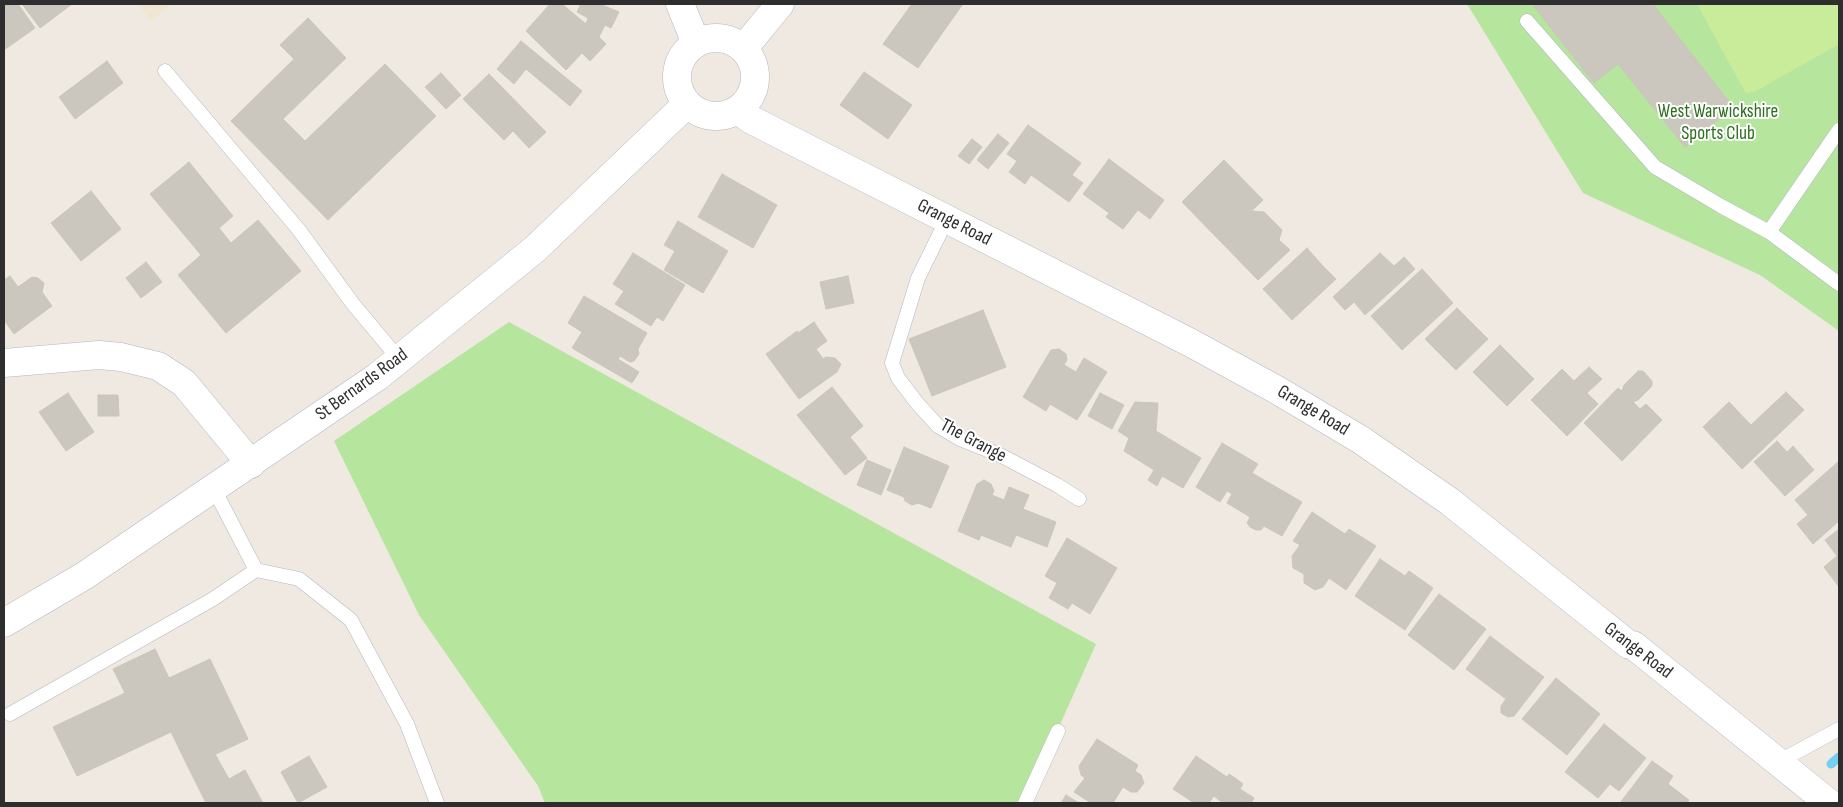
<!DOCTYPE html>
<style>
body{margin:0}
#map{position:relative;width:1843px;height:807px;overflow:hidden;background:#efe9e1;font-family:"Sofia Sans Condensed",sans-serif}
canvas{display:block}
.frame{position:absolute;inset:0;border:5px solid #2e2e2e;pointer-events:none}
</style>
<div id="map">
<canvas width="1843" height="807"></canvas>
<div class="frame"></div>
</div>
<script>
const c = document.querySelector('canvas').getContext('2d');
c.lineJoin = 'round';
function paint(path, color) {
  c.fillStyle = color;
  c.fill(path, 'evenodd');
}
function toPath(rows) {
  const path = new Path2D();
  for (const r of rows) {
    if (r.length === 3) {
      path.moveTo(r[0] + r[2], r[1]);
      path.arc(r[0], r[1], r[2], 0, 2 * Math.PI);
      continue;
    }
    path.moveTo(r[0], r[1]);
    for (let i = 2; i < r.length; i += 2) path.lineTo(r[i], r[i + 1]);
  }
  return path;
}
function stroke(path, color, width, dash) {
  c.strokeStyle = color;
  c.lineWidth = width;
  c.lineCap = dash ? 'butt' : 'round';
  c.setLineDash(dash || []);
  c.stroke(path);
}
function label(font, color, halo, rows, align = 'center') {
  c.font = font + ' "Sofia Sans Condensed",sans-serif';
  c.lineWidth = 4;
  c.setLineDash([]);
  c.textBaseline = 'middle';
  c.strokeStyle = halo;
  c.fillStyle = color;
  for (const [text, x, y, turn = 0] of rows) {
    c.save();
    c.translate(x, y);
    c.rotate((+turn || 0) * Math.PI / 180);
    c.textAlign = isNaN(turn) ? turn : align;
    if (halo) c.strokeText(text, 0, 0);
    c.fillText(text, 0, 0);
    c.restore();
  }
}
const education = toPath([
 [138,4,172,4,151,21]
]);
const green = toPath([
 [1467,4,1839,4,1839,331,1760,275,1583,193],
 [509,322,1096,644,1025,803,545,803,538,786,419,615,334,441]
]);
const pitch = toPath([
 [1697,4,1839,4,1839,44,1758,90,1746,94]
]);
const stream = toPath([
 [1831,764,1839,757]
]);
const building = toPath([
 [4,4,18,4,35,28,4,50,4,4],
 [22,4,72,4,40,28,22,4],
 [550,4,562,4,586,24,588,18,577,12,581,4,600,4,619,12,611,28,605,25,599,37,606,44,590,61,582,53,566,70,526,31,550,4],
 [912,4,963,4,943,32,909,8,912,4],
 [1532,4,1653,4,1733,107,1685,147,1618,64,1594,83,1532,4],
 [909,8,943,32,918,68,883,44,909,8],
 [308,18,346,58,283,119,305,141,385,64,436,116,328,220,231,121,294,59,280,45,308,18],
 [521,41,582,91,570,106,526,69,514,84,497,69,521,41],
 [107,61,123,83,75,119,59,97,107,61],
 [864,72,912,105,888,139,840,105,864,72],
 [441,73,461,95,446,109,425,87,441,73],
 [489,74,546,132,529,148,513,131,504,140,463,99,489,74],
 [1028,125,1081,163,1072,175,1083,183,1069,202,1031,175,1025,184,1009,172,1017,161,1007,154,1028,125],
 [998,134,1009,143,988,169,977,160,998,134],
 [972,139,982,147,969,164,958,156,972,139],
 [1109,159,1164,200,1150,219,1138,210,1123,229,1106,217,1109,213,1083,194,1109,159],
 [1224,160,1263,200,1220,241,1182,202,1224,160],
 [189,162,233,216,219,228,231,243,258,220,301,271,226,333,178,275,201,255,150,194,189,162],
 [722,174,777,205,753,248,698,217,722,174],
 [91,191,121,229,81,261,51,223,91,191],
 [1252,211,1264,212,1282,230,1279,240,1290,250,1258,280,1220,241,1252,211],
 [678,221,728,251,703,293,664,270,675,251,664,245,678,221],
 [1307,248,1321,264,1278,305,1263,289,1307,248],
 [633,253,685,285,663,321,657,317,651,326,615,304,624,291,613,284,633,253],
 [1380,253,1394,266,1404,257,1415,269,1365,315,1354,302,1345,310,1333,297,1380,253],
 [146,262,162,282,141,298,126,278,146,262],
 [1321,264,1336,279,1292,320,1278,305,1321,264],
 [1422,269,1453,303,1402,350,1371,316,1422,269],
 [10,276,18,287,32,277,38,278,44,283,42,292,52,306,14,334,4,320,4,280,10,276],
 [848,276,854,303,826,309,820,282,848,276],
 [584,296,647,333,638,349,639,354,634,361,630,362,620,356,618,359,639,372,632,383,572,348,582,332,568,323,584,296],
 [1457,308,1488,339,1456,370,1425,339,1457,308],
 [983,310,1006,367,932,396,909,339,983,310],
 [814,322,827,341,816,349,823,359,826,357,835,358,841,364,837,372,799,399,766,354,797,331,798,333,814,322],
 [1500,345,1534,379,1507,406,1473,372,1500,345],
 [1059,349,1066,354,1067,360,1064,365,1076,372,1084,358,1107,372,1077,420,1050,404,1046,411,1023,397,1051,350,1059,349],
 [1589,367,1602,379,1587,393,1598,404,1567,436,1531,400,1562,369,1574,381,1589,367],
 [1638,371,1643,371,1652,381,1652,386,1638,400,1633,402,1640,409,1646,404,1662,420,1622,461,1584,423,1618,388,1622,391,1624,385,1638,371],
 [832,387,863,426,850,437,867,458,845,475,797,415,832,387],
 [1786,392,1804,410,1742,469,1703,427,1729,402,1751,425,1786,392],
 [68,393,94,432,66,451,39,412,68,393],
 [1100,393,1124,405,1112,429,1088,416,1100,393],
 [98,395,118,395,119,416,98,416,98,395],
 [1135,402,1158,403,1156,431,1201,458,1183,488,1162,476,1157,486,1148,480,1154,470,1124,451,1129,438,1118,431,1135,402],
 [1777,441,1787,452,1793,446,1814,470,1785,496,1754,462,1777,441],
 [1222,443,1258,464,1252,473,1302,502,1282,536,1264,526,1261,530,1256,530,1250,527,1247,523,1250,517,1227,503,1232,494,1227,491,1220,502,1196,487,1222,443],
 [904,447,949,466,931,508,918,503,912,505,905,501,904,497,887,490,904,447],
 [867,460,891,470,881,495,857,485,867,460],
 [1839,461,1839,521,1813,544,1797,524,1808,515,1795,500,1839,461],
 [984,480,991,484,994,491,992,495,1004,500,1009,487,1029,495,1023,509,1056,522,1047,547,1016,535,1011,547,981,535,979,540,958,531,977,484,984,480],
 [1312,512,1345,534,1349,529,1376,546,1346,590,1329,578,1323,587,1315,590,1304,583,1304,574,1293,568,1292,556,1300,545,1293,541,1312,512],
 [1839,529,1839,587,1824,567,1837,556,1825,540,1839,529],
 [1067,538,1117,568,1090,614,1072,603,1068,609,1049,598,1057,583,1045,576,1067,538],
 [1380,559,1405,576,1409,571,1433,588,1405,630,1355,596,1380,559],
 [1439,594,1486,629,1454,670,1408,635,1439,594],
 [1490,636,1544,677,1514,716,1508,717,1501,713,1501,706,1506,699,1466,669,1490,636],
 [155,649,169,678,210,659,248,739,188,767,171,732,77,776,53,727,125,693,113,669,155,649],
 [1556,678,1600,714,1567,755,1522,719,1556,678],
 [1604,724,1646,758,1619,791,1610,784,1598,798,1565,772,1604,724],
 [1097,739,1138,765,1135,771,1141,775,1144,783,1137,792,1131,792,1123,787,1113,803,1091,803,1074,792,1085,778,1081,775,1079,766,1097,739],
 [215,754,229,779,245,770,263,803,206,803,188,767,215,754],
 [309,756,327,787,298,803,281,772,309,756],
 [1196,756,1227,777,1229,774,1235,778,1220,801,1214,796,1209,803,1194,803,1173,789,1196,756],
 [1652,761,1673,776,1668,784,1689,800,1687,803,1620,803,1652,761],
 [1235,778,1243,784,1240,789,1254,798,1251,803,1224,803,1220,801,1235,778],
 [1066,795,1079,803,1061,803,1066,795]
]);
const lane = toPath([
 [1527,21,1655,167,1721,206,1769,232],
 [165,71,299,230,353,304,399,359],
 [1839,130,1769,232,1839,284],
 [947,219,918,278,892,363,898,378,917,403,938,426,960,439,1000,455,1057,485,1079,499],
 [256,570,299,579,351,620,407,724,437,803],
 [10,714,213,599,256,570,214,489],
 [1778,762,1839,729],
 [1025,803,1058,731]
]);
const street = toPath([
 [4,363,99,355,121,357,158,366,184,383,251,464]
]);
const secondary = toPath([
 [680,4,696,43],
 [716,77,39],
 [743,49,780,4],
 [738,110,750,119,777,133,1191,343,1277,390,1361,440,1449,501,1629,645,1633,645,1829,803],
 [4,623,84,576,377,377,535,249,687,104]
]);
const parkNames = [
 ["West Warwickshire",1718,112],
 ["Sports Club",1718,134]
];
const streetNames = [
 ["Grange Road",954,223,27],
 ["St Bernards Road",362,385,-36],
 ["Grange Road",1313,411,31],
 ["The Grange",973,441,28],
 ["Grange Road",1638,651,37]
];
paint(education, '#f0e6d1');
paint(green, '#b6e59e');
paint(pitch, '#c9ec9a');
stroke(stream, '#75cff0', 9);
paint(building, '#cbc7bf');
stroke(building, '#cbc5ba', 1);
stroke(lane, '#b4b7c1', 15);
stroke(street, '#b4b7c1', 29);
stroke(secondary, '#b4b7c1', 29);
stroke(lane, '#fff', 14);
stroke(street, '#fff', 28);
stroke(secondary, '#fff', 28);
label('19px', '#2c6e1b', '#fff', parkNames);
label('19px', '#2e2e2e', '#fff', streetNames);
</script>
